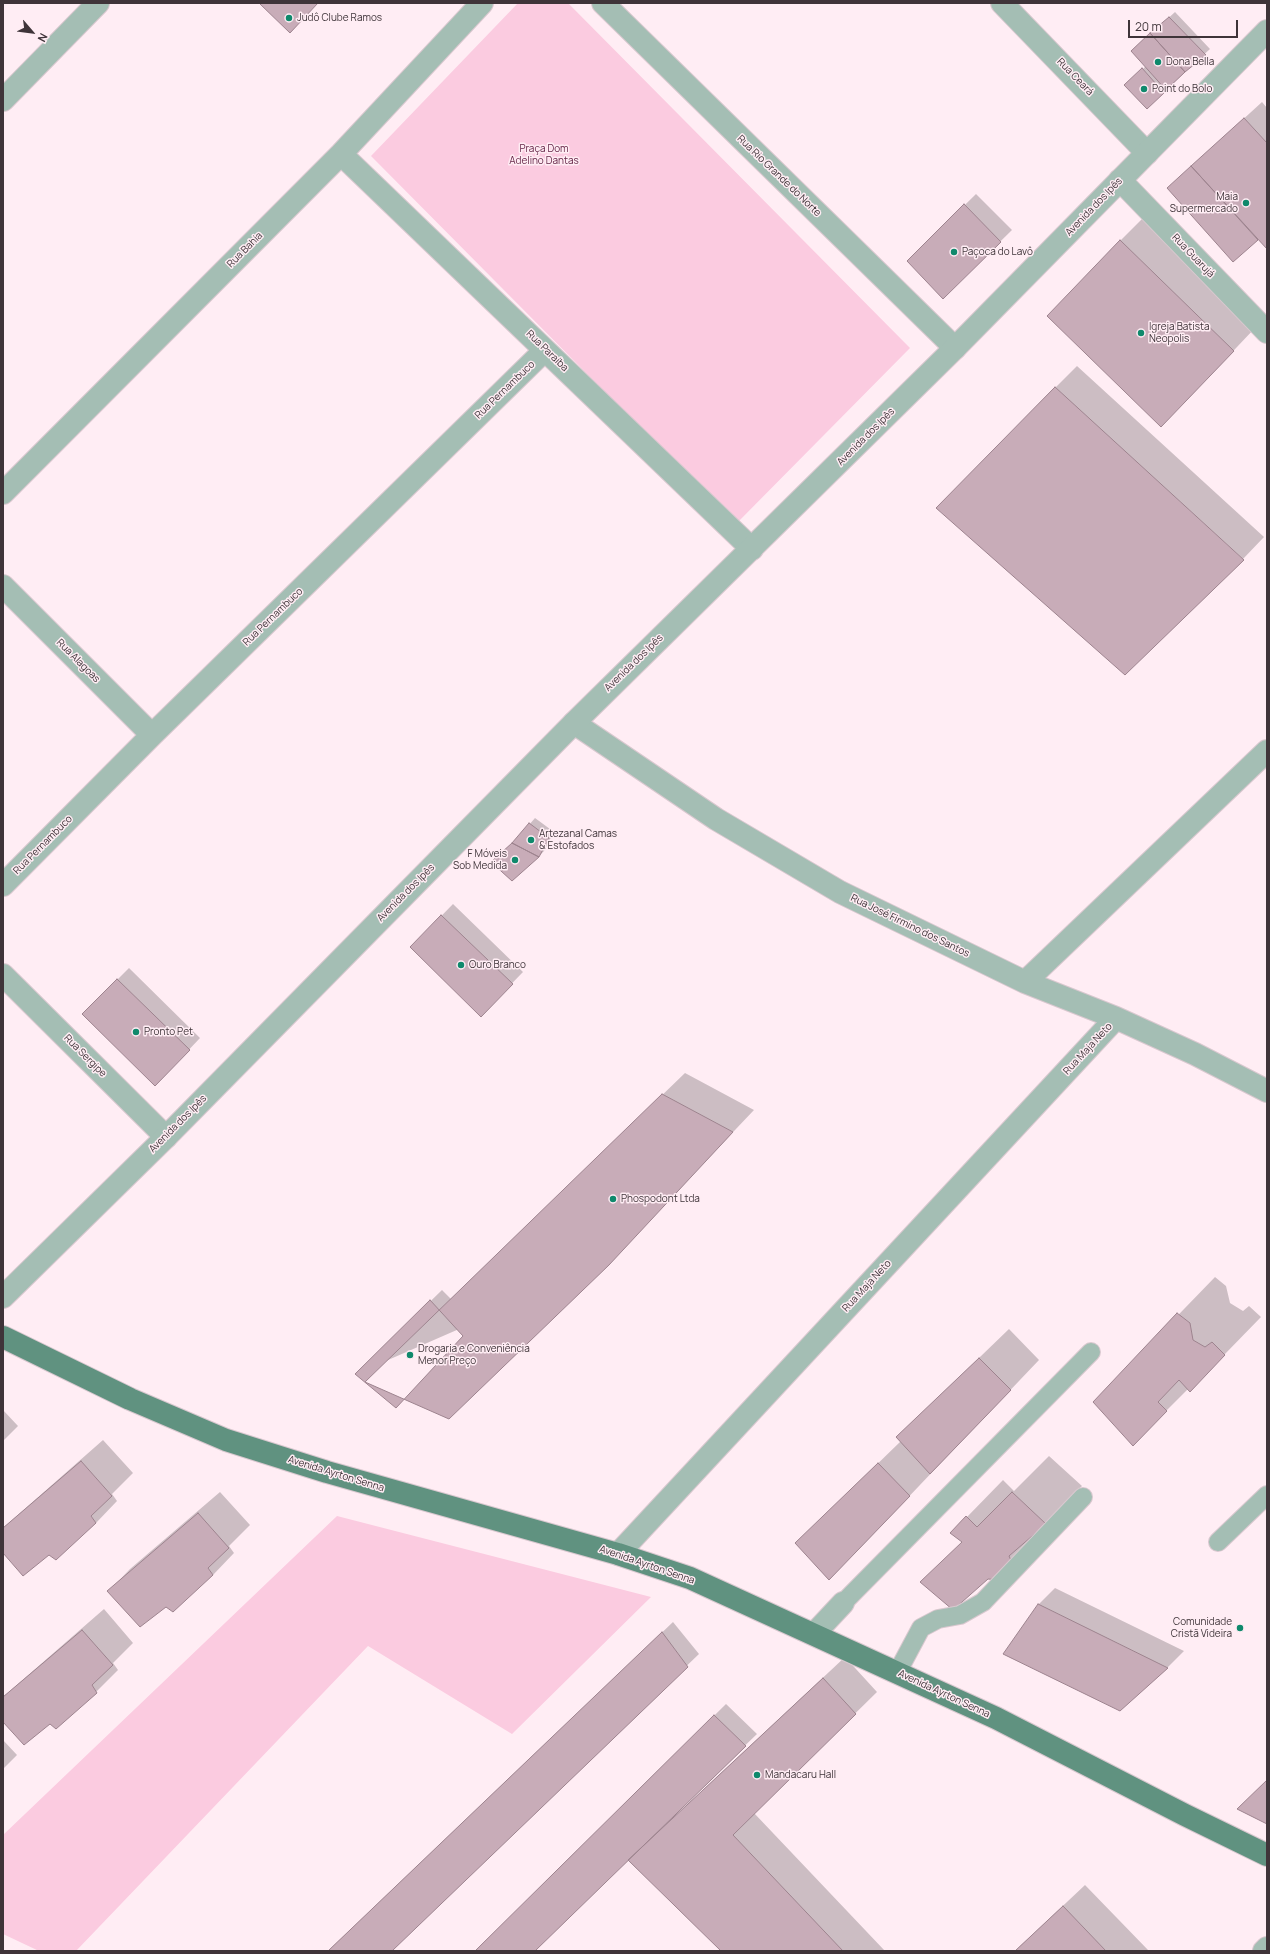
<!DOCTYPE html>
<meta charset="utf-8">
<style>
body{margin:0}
#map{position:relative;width:1270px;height:1954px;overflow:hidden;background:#ffedf4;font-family:Manrope,sans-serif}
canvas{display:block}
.frame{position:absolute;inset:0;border:4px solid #3f3439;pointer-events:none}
.north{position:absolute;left:12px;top:12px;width:40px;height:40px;-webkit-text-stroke:3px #ffedf4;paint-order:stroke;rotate:118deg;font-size:11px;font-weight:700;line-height:16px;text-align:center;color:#3f3439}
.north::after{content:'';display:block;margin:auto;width:14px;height:18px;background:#3f3439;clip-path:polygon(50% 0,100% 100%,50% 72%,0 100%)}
.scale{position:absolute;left:1128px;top:20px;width:110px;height:18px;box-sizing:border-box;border:2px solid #3f3439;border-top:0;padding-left:5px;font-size:12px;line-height:14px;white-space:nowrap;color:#3f3439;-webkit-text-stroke:3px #ffedf4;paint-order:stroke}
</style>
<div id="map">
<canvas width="1270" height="1954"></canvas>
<div class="frame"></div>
<div class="north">N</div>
<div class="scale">20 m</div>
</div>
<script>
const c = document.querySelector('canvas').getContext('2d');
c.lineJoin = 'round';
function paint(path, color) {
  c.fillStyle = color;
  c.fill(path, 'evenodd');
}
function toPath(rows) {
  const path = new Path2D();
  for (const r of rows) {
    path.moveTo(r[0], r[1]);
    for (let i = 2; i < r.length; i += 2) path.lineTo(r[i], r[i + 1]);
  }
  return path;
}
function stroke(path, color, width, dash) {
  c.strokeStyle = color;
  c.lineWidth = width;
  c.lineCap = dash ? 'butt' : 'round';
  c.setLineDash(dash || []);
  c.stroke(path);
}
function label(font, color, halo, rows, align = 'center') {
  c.font = font + ' Manrope,sans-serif';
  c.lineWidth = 3;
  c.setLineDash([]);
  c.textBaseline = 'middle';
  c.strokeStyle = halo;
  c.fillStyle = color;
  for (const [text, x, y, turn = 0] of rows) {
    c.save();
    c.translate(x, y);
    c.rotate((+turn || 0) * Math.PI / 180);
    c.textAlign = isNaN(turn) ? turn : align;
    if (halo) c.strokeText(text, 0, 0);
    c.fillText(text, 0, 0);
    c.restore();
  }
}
const green = toPath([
 [518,3,568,3,910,348,736,524,371,156],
 [337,1516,651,1597,512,1734,368,1646,76,1951,39,1951,3,1934,3,1835]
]);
const shadow = toPath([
 [1175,12,1210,49,1147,107,1126,85,1146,66,1138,46],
 [1262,102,1267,108,1267,247,1259,238,1233,260,1180,177],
 [976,194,1012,230,943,298,908,261],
 [1142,219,1255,328,1183,404,1120,241],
 [1077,366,1264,537,1243,559,1055,388],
 [535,818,554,832,544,851,538,857,515,841],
 [453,904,523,972,492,1004,411,947],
 [129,968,200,1038,167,1073,83,1014],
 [685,1073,754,1110,608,1264,356,1374,442,1290,451,1299],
 [1215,1277,1226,1286,1230,1303,1243,1311,1249,1306,1261,1317,1190,1390,1189,1388,1133,1444,1094,1402],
 [1009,1329,1039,1360,859,1549,796,1543,901,1441,897,1437],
 [3,1410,18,1426,3,1441],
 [103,1440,133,1473,112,1494,117,1501,96,1523,3,1552,3,1528],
 [1049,1456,1082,1486,1047,1521,1050,1529,1013,1566,963,1542,967,1517,1003,1480,1014,1491],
 [220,1492,250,1525,229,1546,234,1553,213,1575,166,1605,109,1591,130,1569],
 [1055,1588,1184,1651,1167,1668,1038,1605],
 [104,1609,133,1643,113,1663,118,1670,96,1692,49,1723,3,1720,3,1697],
 [673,1622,699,1654,390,1951,328,1951],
 [845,1657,877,1692,754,1813,885,1951,722,1951,628,1859,533,1951,476,1951,726,1704,757,1734,670,1818,671,1820],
 [3,1740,17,1755,3,1769],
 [1085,1885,1149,1951,1015,1951]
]);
const building = toPath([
 [259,3,318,3,290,33,259,3],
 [1169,17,1206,55,1185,72,1150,33,1169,17],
 [1150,33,1185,72,1166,90,1131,51,1150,33],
 [1142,68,1164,93,1147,109,1124,85,1142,68],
 [1244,118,1267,143,1267,249,1191,166,1244,118],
 [1191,166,1258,240,1233,262,1167,188,1191,166],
 [964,204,1001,242,943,299,907,261,964,204],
 [1120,240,1234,351,1161,427,1047,316,1120,240],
 [1055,387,1244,560,1125,675,936,508,1055,387],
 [529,823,549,838,539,857,512,843,529,823],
 [512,843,539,857,512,881,491,862,512,843],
 [441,915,513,984,481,1017,410,947,441,915],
 [117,979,190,1050,155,1086,82,1014,117,979],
 [662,1094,733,1132,609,1265,449,1419,365,1382,662,1094],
 [430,1300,463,1336,396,1408,355,1374,430,1300],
 [1177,1313,1190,1323,1193,1340,1205,1347,1212,1342,1225,1355,1190,1392,1179,1380,1158,1402,1167,1411,1133,1446,1093,1402,1177,1313],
 [979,1358,1011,1390,930,1474,896,1437,979,1358],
 [81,1461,112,1496,91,1516,96,1523,56,1560,49,1555,23,1576,3,1553,3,1528,81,1461],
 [878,1463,910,1496,829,1580,795,1543,878,1463],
 [1012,1492,1046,1524,1009,1556,1014,1567,1000,1580,988,1579,953,1610,920,1582,962,1542,950,1533,966,1516,977,1527,1012,1492],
 [198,1513,229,1548,208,1568,213,1575,173,1612,166,1607,140,1627,107,1591,198,1513],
 [1038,1604,1168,1668,1120,1711,1003,1654,1038,1604],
 [82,1630,113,1665,92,1685,97,1693,56,1729,50,1724,24,1745,3,1722,3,1697,82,1630],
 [662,1632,688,1667,392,1951,328,1951,662,1632],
 [823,1678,856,1714,733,1835,843,1951,721,1951,628,1860,823,1678],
 [714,1715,746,1746,535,1951,475,1951,714,1715],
 [1267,1780,1267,1824,1237,1809,1267,1780],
 [1063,1906,1106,1951,1015,1951,1063,1906]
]);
const service = toPath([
 [1218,1542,1267,1495],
 [843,1603,1091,1352],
 [897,1673,921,1628,938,1619,960,1615,983,1602,1083,1497]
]);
const minor = toPath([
 [603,3,955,348],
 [1002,3,1147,153],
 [341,154,752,549],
 [1120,180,1267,332],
 [3,493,341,154,482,3],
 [3,586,152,735],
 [574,723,716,819,840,892,1025,982,1116,1018,1195,1054,1267,1091],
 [3,885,152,735,545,350],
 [3,975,166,1137],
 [1025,982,1267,751],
 [618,1554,1116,1018],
 [814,1634,843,1603],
 [1264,1951,1267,1948]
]);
const tertiary = toPath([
 [3,100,98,3],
 [3,1297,166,1137,574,723,955,348,1267,31]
]);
const primary = toPath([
 [3,1337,130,1399,226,1440,327,1472,618,1554,690,1578,996,1718,1185,1815,1267,1855]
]);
const markers = [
 [289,18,4,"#0f896c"],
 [1158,62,4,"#0f896c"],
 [1144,89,4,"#0f896c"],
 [1246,203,4,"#0f896c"],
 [954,252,4,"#0f896c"],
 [1141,333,4,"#0f896c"],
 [531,840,4,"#0f896c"],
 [515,860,4,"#0f896c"],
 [461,965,4,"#0f896c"],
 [136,1032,4,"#0f896c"],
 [613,1199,4,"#0f896c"],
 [410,1355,4,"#0f896c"],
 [1240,1628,4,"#0f896c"],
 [757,1775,4,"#0f896c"]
];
const poiNames = [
 ["Judô Clube Ramos",297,18],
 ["Dona Bella",1166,62],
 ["Point do Bolo",1152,89],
 ["Maia",1238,197,"right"],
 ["Supermercado",1238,209,"right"],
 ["Paçoca do Lavô",962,252],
 ["Igreja Batista",1149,327],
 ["Neopolis",1149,339],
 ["Artezanal Camas",539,834],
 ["& Estofados",539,846],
 ["F Móveis",507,854,"right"],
 ["Sob Medida",507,866,"right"],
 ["Ouro Branco",469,965],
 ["Pronto Pet",144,1032],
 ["Phospodont Ltda",621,1199],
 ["Drogaria e Conveniência",418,1349],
 ["Menor Preço",418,1361],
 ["Comunidade",1232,1622,"right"],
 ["Cristã Videira",1232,1634,"right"],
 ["Mandacaru Hall",765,1775]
];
const streetNames = [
 ["Rua Ceará",1075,77,46],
 ["Rua Rio Grande do Norte",779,176,44],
 ["Avenida dos Ipês",1094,207,-46],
 ["Rua Bahia",245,250,-45],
 ["Rua Guarujá",1193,256,46],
 ["Rua Paraíba",547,351,44],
 ["Rua Pernambuco",505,390,-44],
 ["Avenida dos Ipês",866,437,-45],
 ["Rua Pernambuco",273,617,-44],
 ["Rua Alagoas",78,661,45],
 ["Avenida dos Ipês",634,663,-44],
 ["Rua Pernambuco",43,845,-45],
 ["Avenida dos Ipês",406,893,-45],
 ["Rua José Firmino dos Santos",910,926,26],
 ["Rua Maja Neto",1088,1049,-47],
 ["Rua Sergipe",85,1056,45],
 ["Avenida dos Ipês",178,1124,-45],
 ["Rua Maja Neto",867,1286,-47],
 ["Avenida Ayrton Senna",336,1474,17],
 ["Avenida Ayrton Senna",647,1565,19],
 ["Avenida Ayrton Senna",944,1694,25]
];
const parkNames = [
 ["Praça Dom",544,149],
 ["Adelino Dantas",544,161]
];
paint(green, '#fbcbe0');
paint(shadow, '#0003');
paint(building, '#c8acb8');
stroke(building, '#9d838e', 1);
stroke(service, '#d9c8cf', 20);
stroke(minor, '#d9c8cf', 24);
stroke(tertiary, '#d9c8cf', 24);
stroke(primary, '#d9c8cf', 24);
stroke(service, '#a4beb4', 18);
stroke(minor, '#a4beb4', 22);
stroke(tertiary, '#a4beb4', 22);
stroke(primary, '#609280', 22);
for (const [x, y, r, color] of markers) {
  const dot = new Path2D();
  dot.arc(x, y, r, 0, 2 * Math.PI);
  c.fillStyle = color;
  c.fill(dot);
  stroke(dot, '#ffedf4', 1.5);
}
label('10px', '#3f3439', '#ffedf4', poiNames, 'left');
label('10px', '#3f3439', '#ffedf4', streetNames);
label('10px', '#662648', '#ffedf4', parkNames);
</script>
